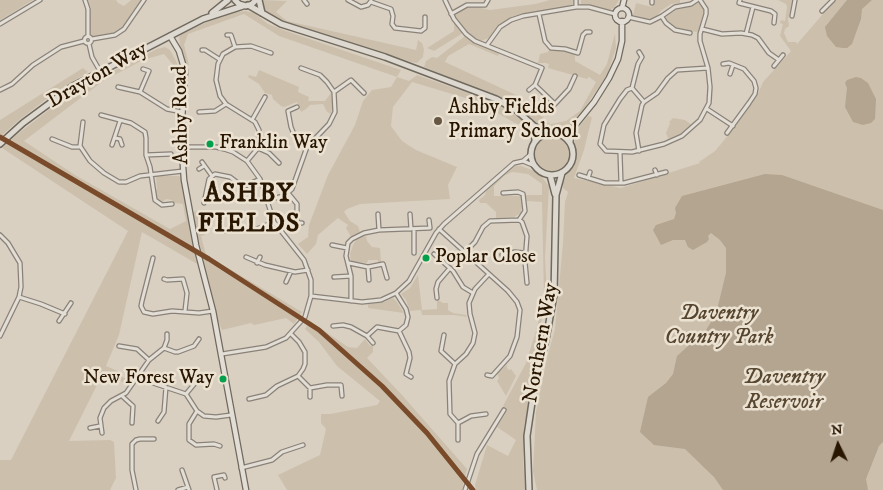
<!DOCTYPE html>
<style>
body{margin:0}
#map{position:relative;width:883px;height:490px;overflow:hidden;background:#d9d0c2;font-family:"IM FELL DW Pica",serif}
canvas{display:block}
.north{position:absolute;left:813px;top:420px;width:50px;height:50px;-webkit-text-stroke:4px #ece2d2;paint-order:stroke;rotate:356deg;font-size:14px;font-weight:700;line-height:20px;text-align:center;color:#281600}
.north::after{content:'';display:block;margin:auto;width:18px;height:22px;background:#281600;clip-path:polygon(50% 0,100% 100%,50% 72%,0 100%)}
</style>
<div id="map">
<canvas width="883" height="490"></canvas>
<div class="north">N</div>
</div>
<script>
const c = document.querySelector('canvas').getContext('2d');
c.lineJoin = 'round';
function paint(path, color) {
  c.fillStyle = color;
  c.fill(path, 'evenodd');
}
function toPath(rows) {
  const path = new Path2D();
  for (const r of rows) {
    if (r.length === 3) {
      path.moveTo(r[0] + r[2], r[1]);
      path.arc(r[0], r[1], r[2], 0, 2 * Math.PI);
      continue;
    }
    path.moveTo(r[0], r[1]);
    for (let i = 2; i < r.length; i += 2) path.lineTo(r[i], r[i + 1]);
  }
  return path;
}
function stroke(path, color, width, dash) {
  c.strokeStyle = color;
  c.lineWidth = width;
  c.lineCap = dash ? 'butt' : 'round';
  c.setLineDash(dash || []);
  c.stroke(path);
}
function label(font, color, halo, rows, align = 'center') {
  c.font = font + ' "IM FELL DW Pica",serif';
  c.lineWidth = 5;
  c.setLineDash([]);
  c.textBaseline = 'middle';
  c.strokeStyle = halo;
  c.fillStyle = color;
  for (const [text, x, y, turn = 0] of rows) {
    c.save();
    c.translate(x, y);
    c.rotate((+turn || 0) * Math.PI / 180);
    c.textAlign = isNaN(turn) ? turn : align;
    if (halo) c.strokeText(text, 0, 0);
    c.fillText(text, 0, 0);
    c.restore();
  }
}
const green = toPath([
 [0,0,33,0,0,20],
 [88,0,116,0,118,3,124,6,131,0,142,0,132,17,124,26,116,32,103,36,92,36,89,32,91,8],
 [261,0,287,1,276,12,287,21,416,50,418,40,422,43,424,49,423,57,417,63,411,62,286,22,274,18,265,10],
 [550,0,573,0,573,3,571,6,513,16,495,30,489,38,481,41,471,37,454,16,464,9,473,6,490,10,535,4],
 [581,0,619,0,614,8,610,10,581,5],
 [654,0,680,0,680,3,671,4,662,10,655,18,649,20,633,15,636,3,652,7],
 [778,0,793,0,788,19,789,26,785,29,784,33,788,42,796,42,797,44,835,0,883,0,883,490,537,490,533,471,536,412,547,358,555,329,563,243,565,202,568,192,563,188,563,183,567,174,574,166,576,159,574,136,577,129,588,116,592,117,584,150,574,178,621,188,700,163,699,162,715,151,730,133,757,96,763,82,791,51,780,36,783,24,780,23,781,20,785,21,787,7,786,4],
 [698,3,701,3,703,7,704,12,699,30,697,32,675,29,665,17,676,10,691,6],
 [245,11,254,13,268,24,286,31,401,70,397,77,409,81,417,75,482,98,482,103,412,82,393,107,391,126,402,141,416,150,457,167,448,185,450,199,360,204,347,209,344,212,350,221,358,226,360,232,351,237,346,228,348,225,338,218,318,235,316,244,307,254,298,244,308,237,309,225,328,175,355,125,363,101,372,90,391,87,397,77,279,36,244,14,188,34,184,45,189,65,186,64,180,45,179,37,181,34,221,16,234,12],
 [454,23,463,33,434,51,427,48,454,31],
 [615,33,616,48,607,75,575,122,565,129,556,132,548,131,543,128,546,122,551,124,566,121,580,111,596,82,589,77,587,79,548,68,549,64,546,63,538,63,540,54,548,52,550,48,573,53,575,55,575,61,600,75,607,64],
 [465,36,474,42,497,52,499,53,498,56,469,44,448,56,445,62,516,95,544,118,539,125,512,103,424,67,426,61,432,57,437,58],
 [165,47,170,50,176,61,181,74,181,81,179,81,175,67,164,54,143,60,103,81,24,141,75,175,170,229,186,221,183,204,174,203,172,200,166,199,162,203,159,201,157,199,154,191,157,190,156,176,179,176,181,178,199,265,142,232,119,335,106,366,120,372,120,375,124,378,135,377,127,386,110,372,104,371,69,441,110,440,114,442,116,478,110,490,0,490,0,460,11,460,128,231,2,148,19,133,72,92,157,49],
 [83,68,88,72,53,94,19,120,0,137,0,120],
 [259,70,299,87,298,92,309,97,308,101,325,101,331,93,333,103,331,114,327,112,323,104,310,105,306,109,301,112,297,102,284,107,281,106,273,99,272,95,265,93,259,84,248,77,249,75,256,77],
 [490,102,507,109,522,120,523,124,517,124,488,108,486,104],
 [673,118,685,120,692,125,682,133,669,140,666,133,670,123,669,122],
 [552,154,17],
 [514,166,521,166,532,170,540,175,549,186,545,258,547,295,541,323,538,362,524,426,523,457,525,490,476,490,475,485,487,445,508,456,516,440,497,427,507,411,503,406,526,363,537,328,544,296,542,202,526,201,524,195,542,195,542,184,528,174,512,172,504,176,494,186,494,196,521,196,522,207,521,213,514,217,496,218,496,212,486,203,480,203,479,200,485,195,486,191,496,178],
 [201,210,205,235,201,236,206,255,302,312,294,324,286,318,254,325,251,323,222,330,218,321,192,212],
 [366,236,367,241,372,247,380,248,381,262,378,263,378,260,368,260,367,263,351,262,350,254,353,245,357,238],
 [418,275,422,310,437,309,437,300,438,300,443,303,448,303,448,310,453,313,466,315,467,317,454,315,422,315,421,310,410,311,406,300,401,294,410,288],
 [393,298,397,302,404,313,368,308,368,304,384,302],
 [310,321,348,347,357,348,365,339,370,346,373,345,373,352,367,358,402,395,467,469,462,490,287,490,278,475,320,455,326,429,321,423,321,414,330,414,377,405,380,401,337,366,319,342,305,329],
 [507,365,507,368,509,370,511,369,516,376,506,396,497,381,499,378,497,373]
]);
const water = toPath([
 [847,0,872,0,862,9,861,19,852,44,847,48,843,48,836,47,827,36,825,27],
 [856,77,861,78,868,83,876,99,875,119,871,123,863,125,853,122,845,107,847,88,845,83,847,80],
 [765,174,782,175,883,210,883,442,879,446,866,479,868,490,723,490,714,477,685,449,654,445,640,432,648,397,666,383,673,374,677,356,706,330,716,314,726,273,726,248,720,240,711,233,708,236,709,239,707,242,693,250,688,247,685,240,673,240,661,245,653,230,656,225,674,219,676,213,675,208,682,196]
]);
const street = toPath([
 [85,0,88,9,88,36],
 [304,0,307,4],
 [348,0,361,7,368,5,371,1],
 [445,0,454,19,466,34,475,41,542,68,535,85,555,104,569,89,575,76],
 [576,0,576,7],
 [740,0,739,3,771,11,775,14,774,23],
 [371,2,391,9,393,16,392,24,395,28,421,31,425,28,425,17],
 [652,3,652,0],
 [822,11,833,0],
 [451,14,467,5,485,5,488,0],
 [539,14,545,41,551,48,565,49,578,53,583,35,586,32,590,32],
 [792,16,795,0],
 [628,17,650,22,662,16,675,7,691,4,697,0],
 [662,17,666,23,675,30,690,33],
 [0,24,40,0],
 [702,29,722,34,741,33,752,35,758,38,769,53,779,60],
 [746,34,753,7],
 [227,35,231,35,235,47],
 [88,40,3.5],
 [92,39,115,35,124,29,144,0],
 [89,44,92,57,100,71],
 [487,45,500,27,511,20,523,16,576,7,589,7,615,14],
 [202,50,205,50,219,59],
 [639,52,642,57,638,64,632,88,644,102],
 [723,64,729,63,744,69,754,81,756,88,755,94,749,103,727,133],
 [774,66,783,55],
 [143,69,149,71,140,92,167,109,182,112],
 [730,74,733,65],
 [118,87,140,92],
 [632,88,627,90,620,99,604,125,600,144,606,151,632,152,664,144,682,136,700,120,709,103,710,87,708,68,700,41,700,34,706,14,706,9,700,0],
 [0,90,12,84,33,65,61,47,84,41],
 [529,90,535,85],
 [334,92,351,80,364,93],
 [297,107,288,111,291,127,296,139,307,147],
 [707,109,733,126],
 [199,112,215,111,226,104],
 [101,115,131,123,145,132,146,138,146,155,150,167,155,200,162,205,172,204],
 [252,120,265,97],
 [115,138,120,139,122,145],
 [52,139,72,147,79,147],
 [112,145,120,121],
 [80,146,90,161,104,173,119,182,126,182,140,176,183,171],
 [80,146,83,122],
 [182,147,216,147,224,149,233,152,247,161,260,179,274,222,304,260,311,280,311,296,305,317,286,338,266,347,222,354],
 [258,148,269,153,279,163],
 [639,151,636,133,642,105,644,102,657,93,668,78,677,70,708,68],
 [620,153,621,183],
 [146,155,171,154],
 [247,161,258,148,259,130,255,122,226,104,220,96,216,80,218,64,223,54,235,47,251,46,271,53],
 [523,161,535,166],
 [202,162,212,176],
 [199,169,204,166],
 [655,170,657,175],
 [579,175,605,183,624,183,666,172],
 [588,178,590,172],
 [288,193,297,204,297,223],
 [503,193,518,192,523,194,525,211,519,220],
 [242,197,243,187],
 [266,200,284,196,292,189,307,147,329,124,335,112,334,92,327,82,320,75,301,68],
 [204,203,209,179,215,174,230,177,243,187,260,179],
 [378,214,379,230],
 [410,214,411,229],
 [292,223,302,223],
 [439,229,508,291,517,302,520,310,517,337,510,356,492,376,487,375],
 [223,231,237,229,252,231,274,222],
 [0,235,8,243,20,263,21,287,19,297,0,336],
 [332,245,347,248],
 [465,252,475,242,483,227,490,221,519,220,522,222,527,236,525,262,527,283],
 [414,253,414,230],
 [434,254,453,271,463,287,473,293],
 [502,255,515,252,525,253],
 [246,257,265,265,295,272,308,270],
 [153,258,142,301,141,306,144,312,153,314,172,311,199,313,213,311],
 [257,263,260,257],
 [349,263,368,267,383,264,387,278],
 [368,267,369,280],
 [334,277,351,276],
 [164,279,167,280,183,279,187,293,185,311],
 [286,282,291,271],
 [311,296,362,302,381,300,396,293,409,281,436,233,444,224,514,163,523,161,531,154],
 [19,297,41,304,65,314],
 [437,298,436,289,438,282,450,268],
 [351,301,351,276,346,256,348,243,352,239,364,233,379,230,430,228,429,220],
 [59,321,71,303],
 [333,326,343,325,351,327,367,336,373,343],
 [399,331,409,352,410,358,406,374,411,377],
 [444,335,441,351,455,364],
 [367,336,377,327,399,331,406,325,408,317,406,309,396,293],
 [119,346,137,349,149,360],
 [164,348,167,340,167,334],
 [139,373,153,383,186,394,197,411,204,416,216,417,231,415],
 [298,376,310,388,327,385,341,385,342,396],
 [186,394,196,382,209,378],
 [122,396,133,406,132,423],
 [310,397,310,388],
 [249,399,266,395,277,386,298,376,303,369,305,364,305,352,299,342,291,334],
 [197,411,189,424,189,440,196,445,214,444,220,446],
 [158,421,164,412,166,387],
 [458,423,450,414,449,381,455,364,466,354,473,343,475,333,470,314,469,303,475,289,488,275],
 [90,428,100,426],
 [102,433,100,418,104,408,111,401,126,393,149,360,164,348,175,352,178,352,194,346,199,339],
 [458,440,458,423,471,416,486,414],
 [241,468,272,460,282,452,303,445],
 [182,470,189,490],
 [136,490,132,470,132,444,136,440,140,439,154,439],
 [178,490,188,487],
 [217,490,214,477,224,475,225,478],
 [465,490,477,454,504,410]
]);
const secondary = toPath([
 [622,8,624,0],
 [622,15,7],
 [170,36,179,51,185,71,181,137,184,180,196,245,213,311,246,490],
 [561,135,572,129,594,102,609,78,618,59,622,41,622,21],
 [570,143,572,129]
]);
const primary = toPath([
 [235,0,239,4,246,6,252,4,256,0],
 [259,0,262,13],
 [248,5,281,24,385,57,496,99,516,110,534,126,548,133],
 [212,13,228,0],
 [534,126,535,141],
 [552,154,21],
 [0,144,23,123,73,86,203,19,243,6],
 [550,175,555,194],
 [529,490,527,436,534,389,546,339,554,295,556,195,562,173]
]);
const rail1 = toPath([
 [0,137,209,259,319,330,382,386,427,433,473,490]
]);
const markers = [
 [438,121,5,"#665744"],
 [210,144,4.5,"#029f4d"],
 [426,258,4.5,"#029f4d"],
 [223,379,4.5,"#029f4d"]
];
const busNames = [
 ["Franklin Way",219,144],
 ["Poplar Close",435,258],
 ["New Forest Way",214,379,"right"]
];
const streetNames = [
 ["Drayton Way",98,76,-30],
 ["Ashby Road",182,115,-91],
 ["Northern Way",542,343,-80]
];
const poiNames = [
 ["Ashby Fields",448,109],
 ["Primary School",448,133]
];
const parkNames = [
 ["Daventry",719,315],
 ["Country Park",719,339]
];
const waterNames = [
 ["Daventry",784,378],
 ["Reservoir",784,403]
];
const districtNames = [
 ["ASHBY",249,196],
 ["FIELDS",249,226]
];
paint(green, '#ccc0ac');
paint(water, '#b3a590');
stroke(street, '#8a8278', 5.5);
stroke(secondary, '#70695e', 7);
stroke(primary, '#70695e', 8);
stroke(street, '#e2ded6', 3);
stroke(secondary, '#e2ded6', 4.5);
stroke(primary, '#ddd8d0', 5);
stroke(rail1, '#7a4b2a', 5);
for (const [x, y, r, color] of markers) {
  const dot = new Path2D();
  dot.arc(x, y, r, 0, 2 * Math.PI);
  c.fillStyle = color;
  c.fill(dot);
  stroke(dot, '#ece2d2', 2);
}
label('20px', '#281600', '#ece2d2', busNames, 'left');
label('21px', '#281600', '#ece2d2', streetNames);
label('21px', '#281600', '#ece2d2', poiNames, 'left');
label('italic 21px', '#56452e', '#ece2d2', parkNames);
label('italic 22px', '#594831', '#ece2d2', waterNames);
c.letterSpacing = '1px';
label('bold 26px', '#281600', '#ece2d2', districtNames);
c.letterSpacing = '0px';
</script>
